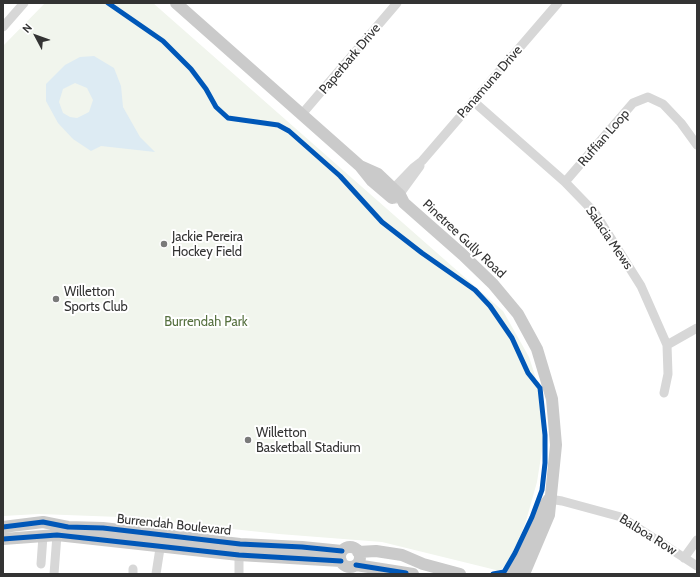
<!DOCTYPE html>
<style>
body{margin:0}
#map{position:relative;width:700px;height:577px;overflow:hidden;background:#fff;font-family:Cabin,sans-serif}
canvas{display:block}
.frame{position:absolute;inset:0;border:4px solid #333;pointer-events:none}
.north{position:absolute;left:16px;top:16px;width:40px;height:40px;-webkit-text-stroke:3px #fff;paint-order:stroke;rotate:311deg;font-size:11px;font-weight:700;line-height:16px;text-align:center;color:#333}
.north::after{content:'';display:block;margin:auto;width:14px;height:18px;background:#333;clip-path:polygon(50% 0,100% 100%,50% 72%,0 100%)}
</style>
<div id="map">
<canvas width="700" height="577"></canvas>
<div class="frame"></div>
<div class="north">N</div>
</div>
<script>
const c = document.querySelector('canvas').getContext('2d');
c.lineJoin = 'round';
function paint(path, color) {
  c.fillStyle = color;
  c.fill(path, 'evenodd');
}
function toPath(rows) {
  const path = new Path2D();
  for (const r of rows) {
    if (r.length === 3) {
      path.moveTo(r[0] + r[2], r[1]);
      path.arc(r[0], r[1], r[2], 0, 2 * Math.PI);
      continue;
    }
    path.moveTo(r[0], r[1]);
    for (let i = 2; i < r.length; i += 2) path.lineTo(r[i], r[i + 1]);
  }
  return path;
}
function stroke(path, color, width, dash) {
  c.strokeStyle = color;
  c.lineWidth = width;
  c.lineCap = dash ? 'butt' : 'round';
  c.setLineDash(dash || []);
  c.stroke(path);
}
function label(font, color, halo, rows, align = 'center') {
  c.font = font + ' Cabin,sans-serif';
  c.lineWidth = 4;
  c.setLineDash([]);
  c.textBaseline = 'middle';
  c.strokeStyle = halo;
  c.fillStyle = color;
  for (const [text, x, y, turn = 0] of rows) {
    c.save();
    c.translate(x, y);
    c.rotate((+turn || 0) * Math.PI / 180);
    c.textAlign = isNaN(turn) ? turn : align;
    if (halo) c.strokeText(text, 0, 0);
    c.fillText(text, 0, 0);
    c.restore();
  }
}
const green = toPath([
 [45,3,153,3,503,311,529,357,541,394,544,438,537,482,526,521,512,558,500,571,382,542,279,534,120,517,39,514,3,516,3,46]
]);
const water = toPath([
 [94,56,114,68,121,86,123,107,140,137,155,152,101,146,91,151,73,139,58,123,46,101,46,84,65,65,80,57],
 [75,83,87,88,93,100,89,112,77,118,70,117,63,113,59,102,63,89]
]);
const minor = toPath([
 [3,27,24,3],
 [473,101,565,182,595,213,641,286,667,345,668,374,664,393],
 [302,114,397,3],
 [565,182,633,103,648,97,663,104,681,123,697,145],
 [389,193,413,168,422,161,558,3],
 [396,199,420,166],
 [667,345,697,328],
 [549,499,562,501,621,517,697,566],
 [239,549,239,574],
 [684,558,697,540],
 [41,564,43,536],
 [54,574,57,535],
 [133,574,133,569],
 [156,574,161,542]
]);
const major = toPath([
 [176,3,360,166,372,181,392,198],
 [360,166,378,174,400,195,404,203,463,255,493,284,518,314,537,349,552,399,556,445,549,515,524,574],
 [3,527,43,522,68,527,103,528,240,544,302,547,342,551],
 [3,539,57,535,239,555,341,561],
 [350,557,10],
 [358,552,376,551,402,555,423,564,460,574],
 [356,565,413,574],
 [512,574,540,511,549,499]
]);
const cycleway = toPath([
 [108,3,163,41,191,69,206,89,216,107,228,118,278,125,289,131,340,176,382,222,422,253,475,290,490,306,512,338,528,373,540,388,545,435,545,463,542,490,532,517,515,553,504,572,493,574],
 [3,527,43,522,68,527,103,528,240,544,302,547,342,551],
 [3,539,57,535,239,555,341,561],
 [356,565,406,573]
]);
const markers = [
 [164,244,4,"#7a7a7a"],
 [56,299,4,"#7a7a7a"],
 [248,440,4,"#7a7a7a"]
];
const streetNames = [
 ["Paperbark Drive",350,59,-50],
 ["Panamuna Drive",490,82,-49],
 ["Ruffian Loop",604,138,-49],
 ["Salacia Mews",609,238,56],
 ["Pinetree Gully Road",464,239,43],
 ["Burrendah Boulevard",174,525,6],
 ["Balboa Row",648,535,32]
];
const poiNames = [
 ["Jackie Pereira",172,237],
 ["Hockey Field",172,252],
 ["Willetton",64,292],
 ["Sports Club",64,307],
 ["Willetton",256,433],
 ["Basketball Stadium",256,448]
];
const parkNames = [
 ["Burrendah Park",206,322]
];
paint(green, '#f1f5ed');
paint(water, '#ddebf3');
stroke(minor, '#d7d7d7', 9);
stroke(major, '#cacaca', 12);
stroke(cycleway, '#0057b8', 5);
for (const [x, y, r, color] of markers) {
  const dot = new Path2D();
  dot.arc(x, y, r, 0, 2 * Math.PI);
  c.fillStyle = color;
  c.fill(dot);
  stroke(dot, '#fff', 1.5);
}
label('13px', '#333', '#fff', streetNames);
label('13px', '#333', '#fff', poiNames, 'left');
label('13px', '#56703f', '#fff', parkNames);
</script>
